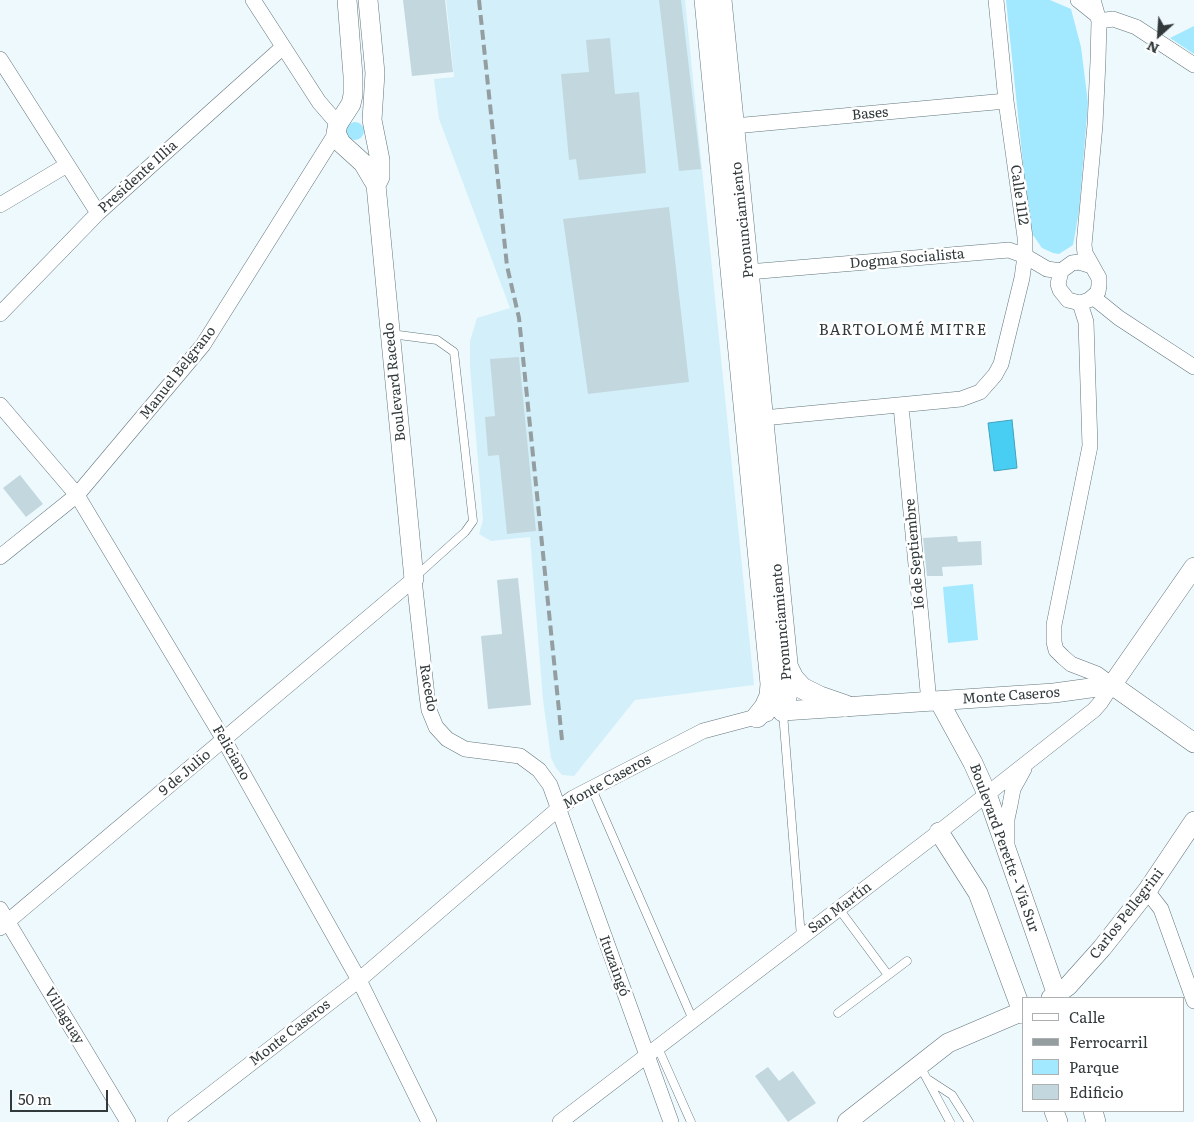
<!DOCTYPE html>
<meta charset="utf-8">
<style>
body{margin:0}
#map{position:relative;width:1194px;height:1122px;overflow:hidden;background:#edf9fd;font-family:Literata,serif}
canvas{display:block}
.legend{position:absolute;left:1022px;top:997px;width:162px;height:115px;box-sizing:border-box;background:#fff;border:1px solid #adb0b1;margin:0;padding:6px 9px;list-style:none;font-size:15px;color:#31393b}
.legend li{display:flex;align-items:center;gap:10px;height:25px}
.legend b{width:25px;border:1px solid #adb0b1}
.north{position:absolute;left:1134px;top:10px;width:50px;height:50px;-webkit-text-stroke:4px #fff;paint-order:stroke;rotate:206deg;font-size:14px;font-weight:700;line-height:20px;text-align:center;color:#31393b}
.north::after{content:'';display:block;margin:auto;width:18px;height:22px;background:#31393b;clip-path:polygon(50% 0,100% 100%,50% 72%,0 100%)}
.scale{position:absolute;left:10px;top:1090px;width:98px;height:22px;box-sizing:border-box;border:2px solid #31393b;border-top:0;padding-left:6px;font-size:15px;line-height:18px;white-space:nowrap;color:#31393b;-webkit-text-stroke:4px #fff;paint-order:stroke}
</style>
<div id="map">
<canvas width="1194" height="1122"></canvas>
<ul class="legend">
<li><b style="height:6px;background:#fff"></b>Calle</li>
<li><b style="height:6px;background:#949ea1"></b>Ferrocarril</li>
<li><b style="height:14px;background:#a2e8ff"></b>Parque</li>
<li><b style="height:14px;background:#c3d7de"></b>Edificio</li>
</ul>
<div class="north">N</div>
<div class="scale">50 m</div>
</div>
<script>
const c = document.querySelector('canvas').getContext('2d');
c.lineJoin = 'round';
function paint(path, color) {
  c.fillStyle = color;
  c.fill(path, 'evenodd');
}
function toPath(rows) {
  const path = new Path2D();
  for (const r of rows) {
    if (r.length === 3) {
      path.moveTo(r[0] + r[2], r[1]);
      path.arc(r[0], r[1], r[2], 0, 2 * Math.PI);
      continue;
    }
    path.moveTo(r[0], r[1]);
    for (let i = 2; i < r.length; i += 2) path.lineTo(r[i], r[i + 1]);
  }
  return path;
}
function stroke(path, color, width, dash) {
  c.strokeStyle = color;
  c.lineWidth = width;
  c.lineCap = dash ? 'butt' : 'round';
  c.setLineDash(dash || []);
  c.stroke(path);
}
function label(font, color, halo, rows, align = 'center') {
  c.font = font + ' Literata,serif';
  c.lineWidth = 5;
  c.setLineDash([]);
  c.textBaseline = 'middle';
  c.strokeStyle = halo;
  c.fillStyle = color;
  for (const [text, x, y, turn = 0] of rows) {
    c.save();
    c.translate(x, y);
    c.rotate((+turn || 0) * Math.PI / 180);
    c.textAlign = isNaN(turn) ? turn : align;
    if (halo) c.strokeText(text, 0, 0);
    c.fillText(text, 0, 0);
    c.restore();
  }
}
const built = toPath([
 [446,0,685,0,754,685,635,700,574,776,562,775,556,768,551,758,543,700,530,537,491,541,479,534,483,520,470,367,470,341,477,318,510,308,439,119,434,79,454,77]
]);
const green = toPath([
 [1006,0,1050,0,1071,9,1081,47,1088,103,1079,211,1073,245,1059,254,1053,253,1042,248,1033,235,1029,221],
 [1194,26,1194,54,1170,38],
 [355,131,9],
 [973,584,978,640,948,643,943,587]
]);
const water = toPath([
 [1012,420,1017,468,994,471,988,423,1012,420]
]);
const building = toPath([
 [403,0,445,0,453,72,412,76],
 [659,0,681,0,701,169,679,171],
 [610,38,615,94,639,92,646,173,579,180,576,159,569,160,561,74,589,72,586,40],
 [669,207,689,382,588,394,563,219],
 [519,357,536,531,507,534,499,455,488,456,485,417,495,416,490,359],
 [20,475,43,504,26,517,3,488],
 [957,536,958,542,981,541,982,565,942,567,943,576,927,576,923,538],
 [518,578,531,705,488,709,481,636,502,634,497,580],
 [768,1067,779,1081,793,1071,816,1103,788,1122,755,1076]
]);
const service = toPath([
 [391,334,437,340,454,352,473,521,465,532,415,577],
 [783,713,801,937],
 [592,789,693,1020],
 [839,909,888,975],
 [838,1013,907,961],
 [658,1048,691,1122],
 [920,1066,950,1122],
 [929,1080,952,1095,969,1122]
]);
const minor = toPath([
 [253,0,319,102,338,124],
 [1078,0,1098,16],
 [1099,21,1113,19,1136,27,1194,65],
 [0,59,98,213],
 [734,126,1006,101],
 [0,205,67,165],
 [1092,266,1079,262,1072,263,1061,271,1058,284,1060,290,1068,300,1080,303,1089,300,1098,292,1099,285,1099,278,1085,253,1084,245,1095,125,1098,61,1099,21,1093,0],
 [748,272,1009,250,1025,256,1047,269,1061,271],
 [1093,297,1119,318,1194,367],
 [0,314,98,213,283,47],
 [0,405,77,495,224,740,359,980,429,1122],
 [901,406,929,702],
 [763,418,961,399,980,392,995,375,1001,364,1022,278,1025,256,1025,237,1006,101,996,0],
 [0,557,77,495,203,345,336,133],
 [414,579,427,696,429,710,436,727,447,739,465,749,520,756,539,770,550,785,671,1122],
 [1007,843,1007,819,1010,805,1013,789,1024,769],
 [1147,891,1161,909,1194,1001],
 [0,909,128,1122],
 [0,928,414,579],
 [175,1122,359,980,558,809,573,798,703,731,767,714],
 [560,1122,939,832,1094,710,1101,702,1112,685,1097,674,1071,664,1063,657,1056,650,1054,642,1054,625,1090,446,1086,322,1080,303]
]);
const tertiary = toPath([
 [347,0,353,76,353,95,351,104,338,124,336,133,341,143,363,163,376,185,414,579],
 [368,0,375,73,372,120,380,160,380,177,376,185],
 [1112,685,1194,567],
 [1112,685,1194,743],
 [939,701,973,763,987,794,1058,998],
 [783,711,1054,693,1112,685],
 [939,832,978,893,1023,1014],
 [1051,998,1068,986,1102,948,1147,891,1194,821],
 [1054,1111,1058,1122],
 [1093,1111,1096,1122],
 [847,1122,948,1043,1023,1011]
]);
const secondary = toPath([
 [705,0,771,684,783,711],
 [721,0,789,683,783,711],
 [787,666,793,678,802,688,820,697,846,706],
 [757,717,765,707,770,696,771,684]
]);
const rail = toPath([
 [479,0,507,266,519,318,562,740]
]);
const streetNames = [
 ["Bases",870,114,-5],
 ["Presidente Illia",138,177,-42],
 ["Calle 1112",1019,195,82],
 ["Pronunciamiento",743,220,-96],
 ["Dogma Socialista",907,259,-5],
 ["Manuel Belgrano",178,373,-52],
 ["Boulevard Racedo",395,382,-96],
 ["16 de Septiembre",915,554,-95],
 ["Pronunciamiento",782,622,-95],
 ["Racedo",428,688,80],
 ["Monte Caseros",1011,696,-4],
 ["Feliciano",231,753,60],
 ["9 de Julio",185,773,-40],
 ["Monte Caseros",607,782,-29],
 ["Boulevard Perette - Vía Sur",1004,848,70],
 ["San Martín",840,908,-37],
 ["Carlos Pellegrini",1127,914,-52],
 ["Ituzaingó",614,966,70],
 ["Villaguay",64,1016,59],
 ["Monte Caseros",290,1033,-38]
];
const neighbourhoodNames = [
 ["BARTOLOMÉ MITRE",903,331]
];
paint(built, '#d3f0fa');
paint(green, '#a2e8ff');
paint(water, '#48cef3');
stroke(water, '#41a1bc', 1);
paint(building, '#c3d7de');
stroke(service, '#64767c', 9);
stroke(minor, '#64767c', 16);
stroke(tertiary, '#64767c', 20);
stroke(secondary, '#64767c', 22);
stroke(service, '#fff', 8);
stroke(minor, '#fff', 15);
stroke(tertiary, '#fff', 19);
stroke(secondary, '#fff', 21);
stroke(rail, '#949ea1', 4, [10, 5]);
label('14px', '#31393b', '#fff', streetNames);
c.letterSpacing = '1px';
label('15px', '#31393b', '#fff', neighbourhoodNames);
c.letterSpacing = '0px';
</script>
